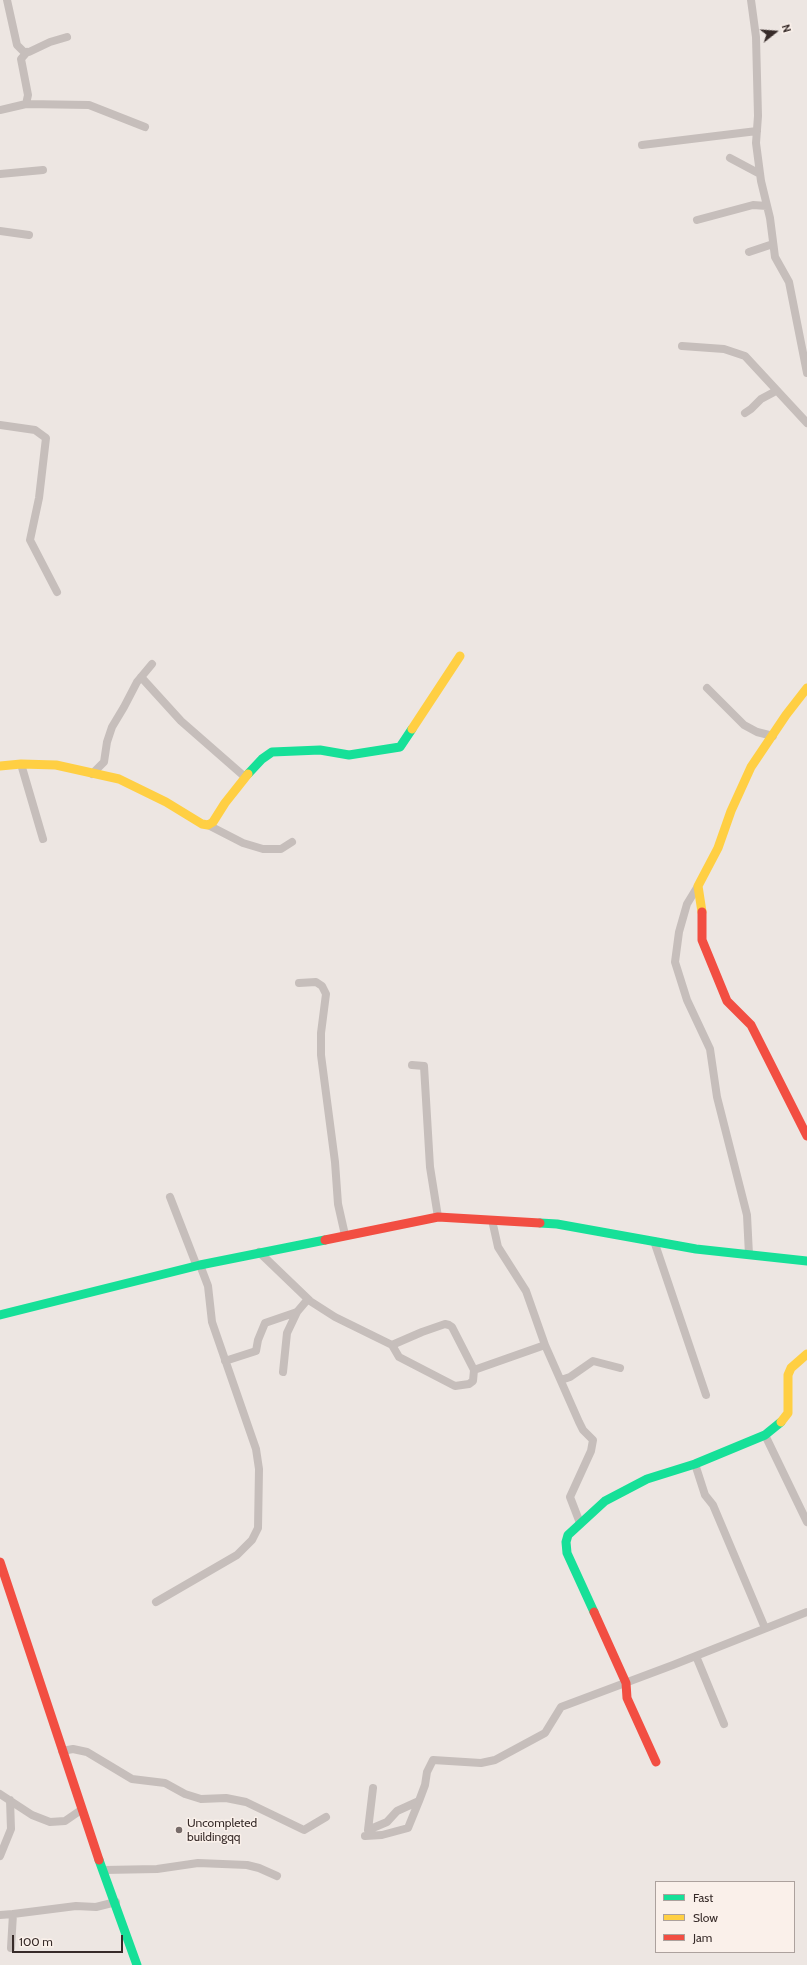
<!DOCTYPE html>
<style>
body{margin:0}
#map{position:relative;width:807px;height:1965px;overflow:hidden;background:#ede6e2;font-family:Cabin,sans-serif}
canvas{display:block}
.legend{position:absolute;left:655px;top:1881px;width:140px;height:72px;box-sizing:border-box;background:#faf0ea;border:1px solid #aca19d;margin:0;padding:5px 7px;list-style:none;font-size:12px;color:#372b29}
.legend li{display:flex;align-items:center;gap:8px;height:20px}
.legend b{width:20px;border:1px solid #aca19d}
.north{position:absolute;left:755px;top:12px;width:40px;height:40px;-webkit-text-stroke:3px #faf0ea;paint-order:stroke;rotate:73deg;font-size:11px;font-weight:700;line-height:16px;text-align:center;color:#372b29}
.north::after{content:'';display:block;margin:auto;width:14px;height:18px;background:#372b29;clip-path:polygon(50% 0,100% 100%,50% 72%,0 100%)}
.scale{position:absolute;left:12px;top:1935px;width:111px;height:18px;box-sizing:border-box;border:2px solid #372b29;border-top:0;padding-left:5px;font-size:12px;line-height:14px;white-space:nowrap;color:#372b29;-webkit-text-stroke:3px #faf0ea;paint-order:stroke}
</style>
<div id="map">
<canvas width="807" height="1965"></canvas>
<ul class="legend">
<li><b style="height:5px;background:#16e098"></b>Fast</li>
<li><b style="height:5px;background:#ffcf43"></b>Slow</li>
<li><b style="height:5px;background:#f24e42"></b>Jam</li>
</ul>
<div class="north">N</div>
<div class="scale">100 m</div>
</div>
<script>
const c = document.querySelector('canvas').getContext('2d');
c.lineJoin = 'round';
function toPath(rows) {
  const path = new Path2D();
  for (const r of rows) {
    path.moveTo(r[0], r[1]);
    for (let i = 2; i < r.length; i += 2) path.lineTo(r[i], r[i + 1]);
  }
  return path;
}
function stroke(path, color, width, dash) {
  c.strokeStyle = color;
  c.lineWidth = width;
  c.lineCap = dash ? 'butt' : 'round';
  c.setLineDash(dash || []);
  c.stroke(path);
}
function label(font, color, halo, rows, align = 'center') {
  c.font = font + ' Cabin,sans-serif';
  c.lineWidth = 3;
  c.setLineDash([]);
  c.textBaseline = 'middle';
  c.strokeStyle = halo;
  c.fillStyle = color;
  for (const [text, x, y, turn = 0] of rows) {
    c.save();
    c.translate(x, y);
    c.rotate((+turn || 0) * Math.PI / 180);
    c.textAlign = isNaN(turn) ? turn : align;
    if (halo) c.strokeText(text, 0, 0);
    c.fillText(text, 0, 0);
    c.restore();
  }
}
const street = toPath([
 [7,0,17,45,24,52,29,52,50,42,67,37],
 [751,0,756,37,758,116,756,143,761,181,770,218,775,257,789,282,807,373],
 [26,104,28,95,21,59,27,52],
 [0,110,26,104,89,105,145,127],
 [642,145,757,131],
 [730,158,760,174],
 [0,174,43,170],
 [697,220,753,205,767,206],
 [0,231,29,235],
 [749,252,773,244],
 [682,346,724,349,745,356,807,423],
 [745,413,751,409,761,399,776,391],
 [0,425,35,430,46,438,39,498,30,540,57,592],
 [141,677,181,721,245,777],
 [707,688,744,725,757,732,773,736],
 [21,764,43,839],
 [92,774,104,762,107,742,112,727,124,707,137,682,152,664],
 [208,825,243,843,263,849,281,849,292,842],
 [698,886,687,904,679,932,675,962,687,1000,710,1049,717,1097,747,1215,749,1255],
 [299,983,316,982,322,986,326,994,321,1033,321,1055,335,1162,338,1204,345,1235],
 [412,1065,424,1066,430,1167,438,1217],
 [170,1197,196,1264,193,1266],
 [492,1220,498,1247,526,1291,545,1345,579,1422,583,1430,593,1440,591,1451,570,1497,580,1523],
 [654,1241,706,1395],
 [259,1252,310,1301,335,1317,392,1345,399,1357,455,1386,469,1384,473,1381,474,1370,545,1345],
 [392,1345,422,1332,445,1324,449,1325,452,1327,474,1370],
 [225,1361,256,1351,258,1340,265,1323,297,1312,308,1299],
 [283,1372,287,1333,297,1312],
 [561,1380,570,1377,593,1361,620,1368],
 [765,1435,807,1522],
 [695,1464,705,1495,713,1505,765,1628],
 [156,1602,237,1555,252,1540,258,1528,259,1469,256,1449,212,1322,208,1286,200,1265],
 [696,1656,724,1724],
 [62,1751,73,1749,87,1752,132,1779,165,1783,185,1794,201,1799,226,1798,246,1802,304,1830,326,1817],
 [373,1788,368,1830,387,1822,397,1811,419,1801,425,1785,427,1772,433,1760,481,1763,495,1760,545,1733,561,1707,673,1665,807,1612],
 [0,1794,32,1815,50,1822,65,1821,81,1810],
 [365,1836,382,1835,408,1828,419,1801],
 [0,1856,11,1829,10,1800],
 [104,1870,157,1869,198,1863,247,1865,259,1868,277,1876],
 [0,1915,13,1914],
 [11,1948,13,1914,76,1906,96,1907,116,1902]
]);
const fast = toPath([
 [248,774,262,759,272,752,320,750,349,755,400,747,412,729],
 [540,1223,557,1224,696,1249,807,1261],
 [0,1315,200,1265,325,1240],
 [594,1612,567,1553,566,1542,568,1535,605,1501,647,1479,695,1464,765,1435,781,1422],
 [99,1860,137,1965]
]);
const slow = toPath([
 [412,729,460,656],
 [0,766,21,764,56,765,119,779,166,802,202,824,208,825,213,822,225,803,248,774],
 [702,912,698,886,718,848,731,811,751,767,786,715,807,688],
 [781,1422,788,1413,788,1375,791,1368,807,1354]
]);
const jam = toPath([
 [702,912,702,940,727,1001,751,1025,807,1136],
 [325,1240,438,1217,540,1223],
 [0,1562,99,1860],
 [594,1612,626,1683,627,1698,656,1762]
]);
const markers = [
 [179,1830,4,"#776c6a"]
];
const poiNames = [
 ["Uncompleted",187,1823],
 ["buildingqq",187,1837]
];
stroke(street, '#c6bebb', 8);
stroke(fast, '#16e098', 9);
stroke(slow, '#ffcf43', 9);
stroke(jam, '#f24e42', 9);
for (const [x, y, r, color] of markers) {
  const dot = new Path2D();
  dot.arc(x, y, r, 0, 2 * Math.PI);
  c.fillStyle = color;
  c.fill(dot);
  stroke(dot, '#faf0ea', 1.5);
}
label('12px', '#372b29', '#faf0ea', poiNames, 'left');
</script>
